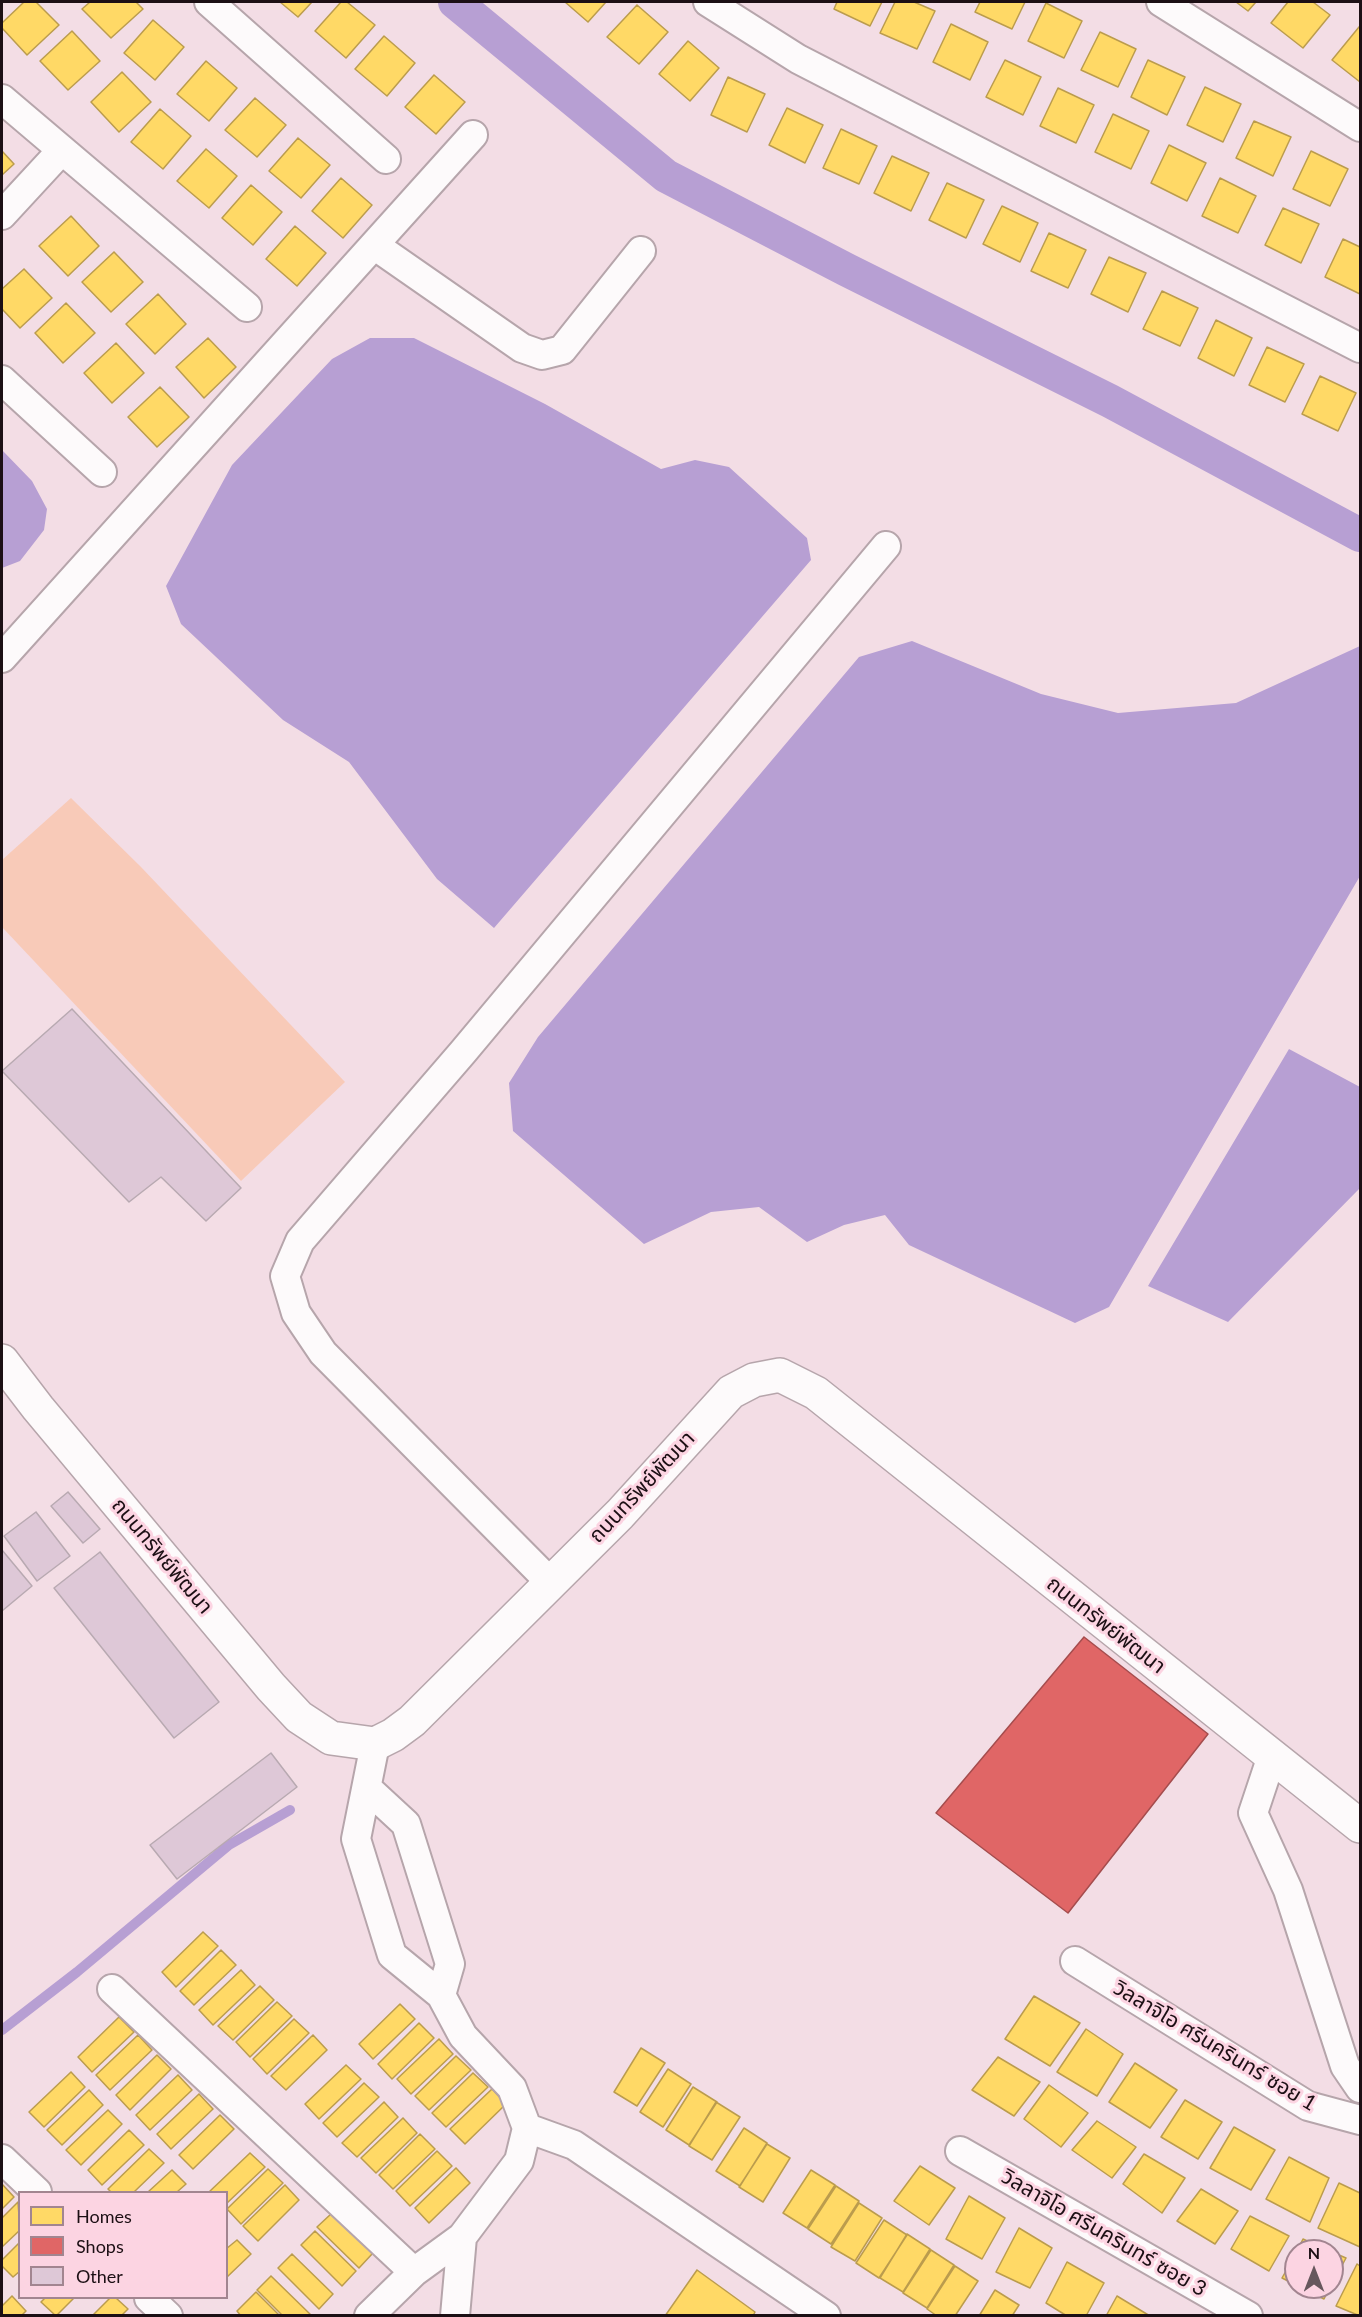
<!DOCTYPE html>
<meta charset="utf-8">
<style>
body{margin:0}
#map{position:relative;width:1362px;height:2317px;overflow:hidden;background:#f3dde5;font-family:Lato,sans-serif}
canvas{display:block}
.frame{position:absolute;inset:0;border:3px solid #1c0f14;pointer-events:none}
.legend{position:absolute;left:18px;top:2191px;width:210px;height:108px;box-sizing:border-box;background:#fcd4e2;border:2px solid #a28590;margin:0;padding:8px 10px;list-style:none;font-size:18px;color:#1c0f14}
.legend li{display:flex;align-items:center;gap:12px;height:30px}
.legend b{width:30px;border:2px solid #a28590}
.north{position:absolute;left:1284px;top:2239px;width:60px;height:60px;box-sizing:border-box;background:#fcd4e2;border:2px solid #a28590;border-radius:50%;rotate:0deg;font-size:16px;font-weight:700;line-height:24px;text-align:center;color:#1c0f14}
.north::after{content:'';display:block;margin:auto;width:21px;height:27px;background:#67575d;clip-path:polygon(50% 0,100% 100%,50% 72%,0 100%)}
</style>
<div id="map">
<canvas width="1362" height="2317"></canvas>
<div class="frame"></div>
<ul class="legend">
<li><b style="height:16px;background:#ffd966"></b>Homes</li>
<li><b style="height:16px;background:#e06666"></b>Shops</li>
<li><b style="height:16px;background:#dec8d7"></b>Other</li>
</ul>
<div class="north">N</div>
</div>
<script>
const c = document.querySelector('canvas').getContext('2d');
c.lineJoin = 'round';
function paint(path, color) {
  c.fillStyle = color;
  c.fill(path, 'evenodd');
}
function toPath(rows) {
  const path = new Path2D();
  for (const r of rows) {
    path.moveTo(r[0], r[1]);
    for (let i = 2; i < r.length; i += 2) path.lineTo(r[i], r[i + 1]);
  }
  return path;
}
function stroke(path, color, width, dash) {
  c.strokeStyle = color;
  c.lineWidth = width;
  c.lineCap = dash ? 'butt' : 'round';
  c.setLineDash(dash || []);
  c.stroke(path);
}
function label(font, color, halo, rows, align = 'center') {
  c.font = font + ' Lato,"Noto Sans Thai",sans-serif';
  c.lineWidth = 6;
  c.setLineDash([]);
  c.textBaseline = 'middle';
  c.strokeStyle = halo;
  c.fillStyle = color;
  for (const [text, x, y, turn = 0] of rows) {
    c.save();
    c.translate(x, y);
    c.rotate((+turn || 0) * Math.PI / 180);
    c.textAlign = isNaN(turn) ? turn : align;
    if (halo) c.strokeText(text, 0, 0);
    c.fillText(text, 0, 0);
    c.restore();
  }
}
const green = toPath([
 [71,798,141,867,345,1082,241,1181,2,927,2,860]
]);
const water = toPath([
 [370,338,414,338,545,404,661,469,695,460,729,467,807,538,811,560,494,928,437,879,349,762,283,720,181,624,166,586,232,465,332,359],
 [2,450,32,481,47,509,44,530,20,561,2,568],
 [912,641,1041,694,1118,713,1236,703,1360,646,1360,876,1109,1307,1075,1323,909,1245,885,1215,844,1225,807,1242,759,1207,711,1212,644,1244,513,1131,509,1083,538,1037,859,657],
 [1289,1049,1360,1087,1360,1188,1228,1322,1148,1286]
]);
const homes = toPath([
 [24,2,36,2,59,25,27,55,2,28,2,23,24,2],
 [90,2,136,2,143,9,111,38,82,9,90,2],
 [280,2,312,2,298,17,280,2],
 [341,2,347,2,375,25,346,58,315,31,341,2],
 [565,2,606,2,588,22,565,2],
 [837,2,882,2,870,26,834,9,837,2],
 [895,2,914,2,935,11,917,49,880,33,895,2],
 [980,2,1025,2,1012,29,975,12,980,2],
 [1236,2,1256,2,1248,11,1236,2],
 [1288,2,1313,2,1330,15,1303,48,1271,23,1288,2],
 [1046,3,1082,21,1064,58,1028,41,1046,3],
 [637,5,668,32,639,64,607,37,637,5],
 [153,20,184,47,155,80,124,53,153,20],
 [951,24,988,42,970,80,933,62,951,24],
 [1359,27,1360,28,1360,82,1332,60,1359,27],
 [72,31,100,61,68,90,40,61,72,31],
 [1100,32,1136,49,1118,87,1081,70,1100,32],
 [384,36,415,63,387,96,355,69,384,36],
 [688,41,719,68,690,101,659,74,688,41],
 [1005,60,1041,77,1023,115,986,97,1005,60],
 [1148,60,1185,77,1167,115,1131,97,1148,60],
 [206,61,237,88,209,121,177,94,206,61],
 [122,72,151,102,119,132,91,102,122,72],
 [434,75,465,102,436,134,405,107,434,75],
 [728,77,765,94,747,132,711,115,728,77],
 [1205,87,1241,104,1223,142,1187,125,1205,87],
 [1058,88,1094,105,1076,143,1040,126,1058,88],
 [255,98,286,125,257,157,225,130,255,98],
 [787,108,823,125,805,163,769,145,787,108],
 [160,109,191,136,163,169,131,142,160,109],
 [1113,114,1149,131,1131,169,1095,152,1113,114],
 [1254,121,1291,137,1273,176,1236,158,1254,121],
 [841,129,877,146,859,184,823,168,841,129],
 [298,138,330,165,301,198,269,171,298,138],
 [1169,145,1206,163,1187,201,1151,183,1169,145],
 [206,149,237,176,209,208,177,181,206,149],
 [2,151,14,164,2,175,2,151],
 [1311,151,1348,169,1330,206,1293,189,1311,151],
 [892,156,929,173,911,211,874,193,892,156],
 [341,178,372,205,343,238,312,211,341,178],
 [1220,178,1256,196,1238,233,1202,216,1220,178],
 [947,183,984,200,966,238,929,220,947,183],
 [251,185,282,212,253,245,222,218,251,185],
 [1002,206,1038,223,1020,262,983,244,1002,206],
 [1283,208,1319,224,1301,263,1265,245,1283,208],
 [71,216,99,246,68,276,39,246,71,216],
 [295,226,326,253,297,286,266,259,295,226],
 [1049,233,1086,250,1068,288,1031,271,1049,233],
 [1343,239,1360,247,1360,294,1325,277,1343,239],
 [114,252,143,282,111,312,82,282,114,252],
 [1109,257,1146,273,1128,312,1091,294,1109,257],
 [24,269,52,298,20,328,2,309,2,289,24,269],
 [1162,291,1198,308,1180,346,1143,329,1162,291],
 [158,294,186,324,155,354,126,324,158,294],
 [66,303,95,333,63,363,35,333,66,303],
 [1216,320,1252,338,1234,376,1198,358,1216,320],
 [208,338,236,367,204,398,176,367,208,338],
 [116,343,144,373,112,403,84,373,116,343],
 [1267,347,1304,364,1285,402,1249,385,1267,347],
 [1320,376,1356,393,1338,431,1302,414,1320,376],
 [160,387,189,417,157,447,128,417,160,387],
 [203,1932,218,1946,176,1987,162,1972,203,1932],
 [221,1950,236,1965,194,2005,180,1991,221,1950],
 [241,1970,255,1985,213,2025,199,2010,241,1970],
 [260,1986,274,2000,233,2040,218,2026,260,1986],
 [1034,1996,1080,2023,1050,2066,1005,2039,1034,1996],
 [277,2002,292,2016,250,2057,236,2042,277,2002],
 [400,2004,415,2019,373,2059,359,2044,400,2004],
 [119,2017,134,2032,92,2072,78,2057,119,2017],
 [294,2019,309,2033,267,2074,253,2059,294,2019],
 [419,2023,434,2038,392,2079,378,2064,419,2023],
 [1086,2029,1123,2054,1097,2096,1057,2072,1086,2029],
 [138,2035,152,2050,110,2090,96,2075,138,2035],
 [313,2035,327,2050,286,2090,271,2076,313,2035],
 [439,2039,453,2054,411,2094,397,2079,439,2039],
 [641,2048,665,2063,637,2106,614,2092,641,2048],
 [157,2055,171,2069,130,2110,116,2095,157,2055],
 [456,2056,471,2070,429,2110,415,2096,456,2056],
 [998,2057,1040,2082,1014,2116,972,2090,998,2057],
 [1135,2063,1177,2090,1150,2128,1109,2102,1135,2063],
 [346,2065,361,2079,319,2119,305,2104,346,2065],
 [668,2069,691,2084,663,2127,640,2112,668,2069],
 [71,2072,85,2087,44,2127,29,2112,71,2072],
 [473,2073,488,2087,446,2127,432,2113,473,2073],
 [178,2075,192,2090,150,2130,136,2115,178,2075],
 [364,2083,379,2097,337,2137,323,2123,364,2083],
 [1049,2085,1088,2113,1061,2147,1024,2119,1049,2085],
 [693,2087,717,2102,689,2145,666,2130,693,2087],
 [492,2089,506,2104,465,2144,450,2129,492,2089],
 [89,2090,103,2105,62,2145,47,2130,89,2090],
 [199,2094,213,2109,171,2149,157,2134,199,2094],
 [1185,2100,1222,2122,1198,2159,1161,2137,1185,2100],
 [384,2102,398,2117,357,2157,342,2143,384,2102],
 [716,2102,740,2117,712,2160,689,2146,716,2102],
 [108,2110,122,2124,81,2165,66,2150,108,2110],
 [220,2115,234,2129,193,2169,179,2155,220,2115],
 [403,2118,417,2133,376,2173,361,2158,403,2118],
 [1097,2121,1136,2147,1112,2178,1072,2150,1097,2121],
 [1234,2127,1275,2150,1251,2190,1210,2168,1234,2127],
 [744,2128,767,2143,740,2186,716,2171,744,2128],
 [129,2130,144,2145,102,2185,88,2170,129,2130],
 [420,2134,435,2149,393,2189,379,2175,420,2134],
 [767,2144,790,2158,763,2202,739,2187,767,2144],
 [149,2149,164,2163,134,2192,111,2192,108,2189,149,2149],
 [437,2151,452,2166,410,2206,396,2191,437,2151],
 [250,2153,265,2167,226,2204,226,2192,209,2192,250,2153],
 [1144,2154,1185,2178,1162,2213,1123,2184,1144,2154],
 [1289,2157,1329,2178,1310,2222,1266,2199,1289,2157],
 [920,2166,955,2188,929,2225,894,2201,920,2166],
 [456,2168,470,2183,429,2223,415,2208,456,2168],
 [268,2169,283,2183,241,2224,227,2209,268,2169],
 [172,2170,186,2184,177,2192,148,2192,172,2170],
 [811,2170,835,2185,807,2228,783,2213,811,2170],
 [1339,2183,1360,2193,1360,2247,1318,2228,1339,2183],
 [2,2184,14,2197,2,2209,2,2184],
 [285,2185,299,2200,258,2241,243,2226,285,2185],
 [836,2186,859,2201,831,2244,808,2229,836,2186],
 [1201,2189,1238,2211,1215,2244,1177,2221,1201,2189],
 [969,2196,1005,2218,982,2259,946,2239,969,2196],
 [18,2202,20,2230,2,2247,2,2218,18,2202],
 [859,2203,882,2218,855,2261,831,2247,859,2203],
 [332,2213,373,2253,359,2268,317,2227,332,2213],
 [1250,2216,1289,2236,1269,2271,1231,2249,1250,2216],
 [884,2220,907,2235,879,2278,856,2263,884,2220],
 [1019,2228,1052,2248,1030,2288,996,2272,1019,2228],
 [315,2231,356,2271,342,2286,301,2245,315,2231],
 [907,2234,930,2249,903,2292,880,2278,907,2234],
 [1303,2239,1329,2251,1297,2251,1303,2239],
 [237,2240,251,2254,226,2278,226,2249,237,2240],
 [20,2242,20,2271,13,2277,2,2266,2,2260,20,2242],
 [931,2250,954,2265,927,2308,903,2293,931,2250],
 [1332,2252,1346,2258,1332,2284,1332,2252],
 [1296,2253,1296,2285,1282,2278,1296,2253],
 [292,2254,333,2294,319,2309,278,2268,292,2254],
 [1067,2262,1104,2283,1086,2316,1067,2316,1046,2303,1067,2262],
 [1357,2264,1360,2266,1360,2316,1336,2306,1357,2264],
 [955,2266,978,2281,955,2316,937,2316,927,2309,955,2266],
 [697,2270,755,2312,753,2316,665,2316,697,2270],
 [271,2276,312,2316,283,2316,257,2290,271,2276],
 [1300,2287,1330,2287,1324,2299,1300,2287],
 [995,2290,1019,2305,1012,2316,979,2316,995,2290],
 [256,2292,280,2316,241,2316,237,2311,256,2292],
 [12,2296,26,2311,21,2316,2,2316,2,2306,12,2296],
 [1117,2296,1150,2316,1106,2316,1117,2296],
 [45,2298,74,2298,56,2316,41,2302,45,2298],
 [110,2298,116,2298,128,2309,121,2316,92,2316,110,2298]
]);
const shops = toPath([
 [1084,1637,1208,1734,1068,1913,936,1813,1084,1637]
]);
const stream = toPath([
 [2,2030,77,1972,229,1845,290,1810]
]);
const canal = toPath([
 [455,2,666,176,847,270,1110,401,1360,535]
]);
const building = toPath([
 [72,1009,241,1188,206,1221,161,1177,129,1202,2,1071,72,1009],
 [68,1492,100,1529,83,1543,51,1506,68,1492],
 [36,1512,70,1556,37,1581,4,1536,36,1512],
 [2,1550,32,1586,2,1611,2,1550],
 [100,1552,219,1702,174,1738,54,1588,100,1552],
 [271,1753,297,1787,177,1879,150,1845,271,1753]
]);
const minor = toPath([
 [209,2,386,159],
 [708,2,798,59,1360,348],
 [1161,2,1360,127],
 [2,99,247,307],
 [2,215,62,150],
 [374,245,522,348,542,355,562,350,641,251],
 [2,380,102,472],
 [2,658,473,135],
 [551,1583,323,1353,296,1313,285,1276,300,1241,463,1052,886,546],
 [1272,1756,1253,1813,1288,1890,1345,2066,1360,2088],
 [367,1788,406,1824,450,1964,441,1995,392,1955,356,1839,375,1744],
 [1075,1961,1308,2106,1360,2120],
 [112,1989,414,2272],
 [527,2128,574,2145,826,2316],
 [960,2151,1248,2316],
 [2,2159,37,2192],
 [149,2298,168,2316],
 [369,2316,414,2272,462,2237,519,2161,527,2128,512,2088,463,2036,441,1995],
 [455,2316,462,2237]
]);
const tertiary = toPath([
 [2,1361,38,1408,271,1687,299,1717,331,1738,375,1744,393,1735,412,1721,620,1514,731,1392,754,1380,780,1375,816,1393,1360,1826]
]);
const streetNames = [
 ["ถนนทรัพย์พัฒนา",642,1487,-47],
 ["ถนนทรัพย์พัฒนา",162,1556,50],
 ["ถนนทรัพย์พัฒนา",1106,1625,38],
 ["วิลลาจิโอ ศรีนครินทร์ ซอย 1",1215,2046,31],
 ["วิลลาจิโอ ศรีนครินทร์ ซอย 3",1104,2233,30]
];
paint(green, '#f8cab8');
paint(water, '#b79fd3');
paint(homes, '#ffd966');
stroke(homes, '#bb9c4d', 1.5);
paint(shops, '#e06666');
stroke(shops, '#a54c4d', 1.5);
stroke(stream, '#b79fd3', 10);
stroke(canal, '#b79fd3', 34);
paint(building, '#dec8d7');
stroke(building, '#b8a9b1', 1.5);
stroke(minor, '#b6a5ab', 32);
stroke(tertiary, '#b6a5ab', 36);
stroke(minor, '#fdfafb', 28);
stroke(tertiary, '#fdfafb', 33);
label('21px', '#1c0f14', '#fcd4e2', streetNames);
</script>
